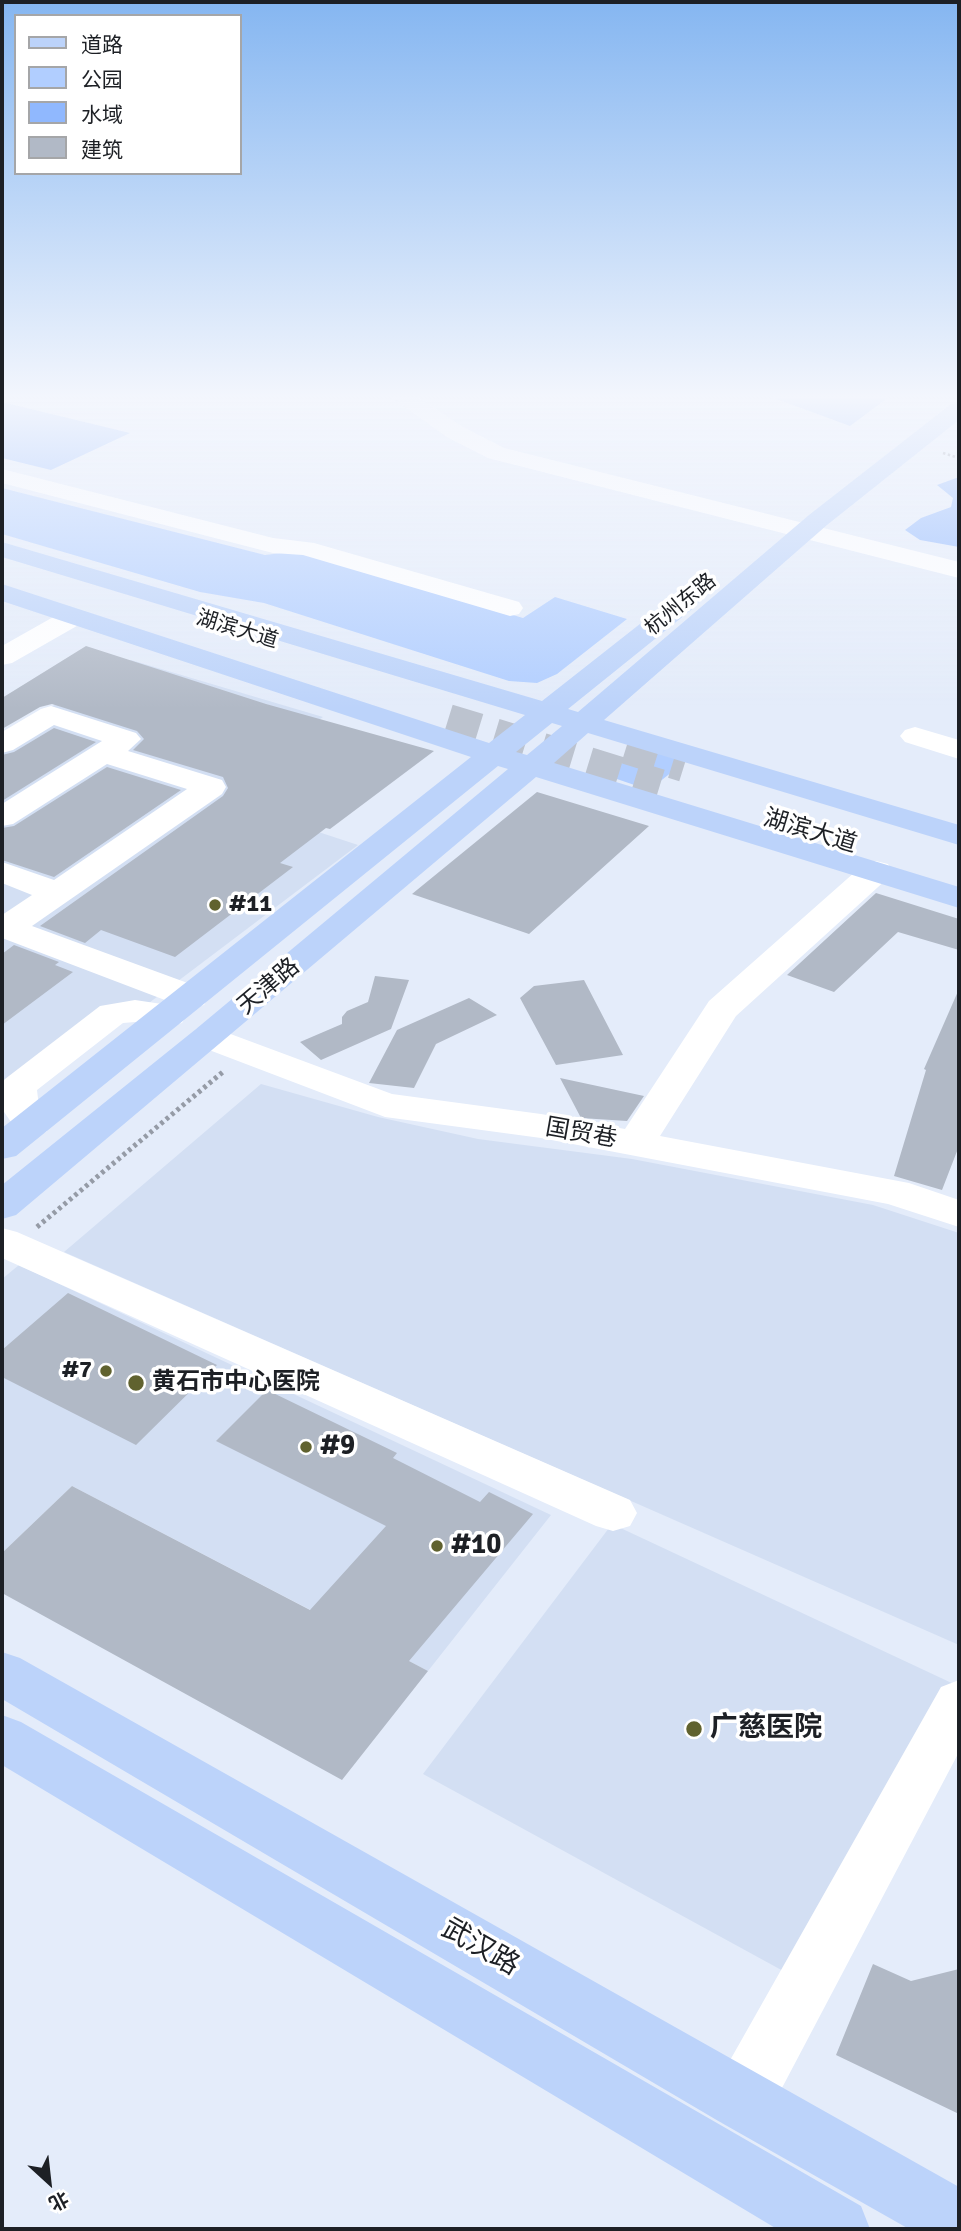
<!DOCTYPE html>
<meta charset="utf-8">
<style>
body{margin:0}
#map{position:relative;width:961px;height:2231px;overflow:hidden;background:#e4ecfa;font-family:Signika,"Noto Sans SC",sans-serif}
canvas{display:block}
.frame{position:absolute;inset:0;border:4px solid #1d2025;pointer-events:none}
.legend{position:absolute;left:14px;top:14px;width:228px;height:161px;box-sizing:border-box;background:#fff;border:2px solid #a5a6a8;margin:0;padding:9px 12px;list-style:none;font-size:21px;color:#1d2025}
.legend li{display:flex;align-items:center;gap:14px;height:35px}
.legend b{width:35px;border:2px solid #a5a6a8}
.north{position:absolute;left:14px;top:2147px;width:70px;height:70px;-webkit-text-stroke:5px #fff;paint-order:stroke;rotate:153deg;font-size:19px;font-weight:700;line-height:28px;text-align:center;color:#1d2025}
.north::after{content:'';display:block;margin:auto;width:24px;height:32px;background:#1d2025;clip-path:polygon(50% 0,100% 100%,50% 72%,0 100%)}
</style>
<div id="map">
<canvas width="961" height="2231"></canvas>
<div class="frame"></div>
<ul class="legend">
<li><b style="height:9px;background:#bcd3fa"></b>道路</li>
<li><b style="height:19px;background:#b1ceff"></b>公园</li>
<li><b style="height:19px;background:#90b8fe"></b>水域</li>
<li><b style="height:19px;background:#b1b9c6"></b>建筑</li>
</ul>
<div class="north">北</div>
</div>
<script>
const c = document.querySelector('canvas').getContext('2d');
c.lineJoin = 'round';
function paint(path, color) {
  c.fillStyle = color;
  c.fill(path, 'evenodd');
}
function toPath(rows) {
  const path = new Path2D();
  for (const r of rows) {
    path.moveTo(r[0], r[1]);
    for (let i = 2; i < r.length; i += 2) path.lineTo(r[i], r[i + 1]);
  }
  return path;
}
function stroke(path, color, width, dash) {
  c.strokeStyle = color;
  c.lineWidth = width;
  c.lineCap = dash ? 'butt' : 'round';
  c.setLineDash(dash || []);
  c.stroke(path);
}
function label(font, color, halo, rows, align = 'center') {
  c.font = font + ' Signika,"Noto Sans SC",sans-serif';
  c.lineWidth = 7;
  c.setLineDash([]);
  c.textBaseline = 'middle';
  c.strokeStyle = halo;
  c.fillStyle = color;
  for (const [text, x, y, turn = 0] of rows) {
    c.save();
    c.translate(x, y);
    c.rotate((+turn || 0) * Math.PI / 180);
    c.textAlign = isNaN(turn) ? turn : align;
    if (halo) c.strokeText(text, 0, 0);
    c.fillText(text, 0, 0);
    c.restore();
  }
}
const built = toPath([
 [131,660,323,717,289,740,273,817,358,845,2,1114,2,736],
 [261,1084,378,1117,478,1139,632,1159,873,1205,959,1233,959,1645,64,1252],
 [19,1265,551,1515,428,1671,72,1486,2,1553,2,1279],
 [612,1524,956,1685,796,1978,423,1774]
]);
const green = toPath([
 [2,488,265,555,298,551,523,618,555,597,627,619,557,674,537,683,509,681,264,603,200,592,2,534],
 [651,751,686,761,649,790,614,778,610,773,635,753]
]);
const water = toPath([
 [771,397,889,397,850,426],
 [2,402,130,433,51,470,2,458],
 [959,477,959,547,920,540,905,530,921,518,951,507,953,498,937,485]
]);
const building = toPath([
 [86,646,266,704,434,751,330,829,326,828,280,863,293,867,175,957,101,930,85,943,40,926,223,796,228,788,223,777,133,750,144,739,137,731,52,704,40,707,2,729,2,698],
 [54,728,96,742,2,801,2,755,14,752],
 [107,767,181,790,54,877,2,860,2,828,14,826],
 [537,792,649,826,529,934,412,894],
 [876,893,959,919,959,950,898,932,834,992,787,975],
 [14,945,59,962,55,965,73,972,2,1025,2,954],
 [375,976,409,980,391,1029,321,1060,300,1042,342,1024,342,1017,347,1011,368,1002],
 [584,980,623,1055,556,1065,520,998,534,986],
 [959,989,959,1146,942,1190,894,1176,926,1070,924,1069],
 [469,998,497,1015,436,1044,414,1088,369,1083,397,1030],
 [560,1078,644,1096,627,1121,581,1118],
 [68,1293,217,1365,136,1445,2,1377,2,1350],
 [267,1390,397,1453,393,1458,480,1502,489,1492,533,1514,409,1661,428,1671,342,1780,2,1593,2,1553,72,1486,310,1610,386,1526,216,1441],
 [873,1964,911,1981,959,1969,959,2114,836,2055]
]);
const majorTunnel = toPath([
 [448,720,660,785],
 [626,748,684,766]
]);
const pathFar1 = toPath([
 [943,453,959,458]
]);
const path = toPath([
 [37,1227,224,1071]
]);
const minor = toPath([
 [391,397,417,397,463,427,504,448,959,562,959,578,488,458,447,437,391,397],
 [2,469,273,538,314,543,519,602,523,608,519,614,510,616,303,555,273,553,2,483,2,469],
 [73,609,82,611,86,617,82,623,12,663,2,665,2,646,64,611,73,609],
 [51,706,136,733,141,739,128,751,222,780,226,787,222,794,32,926,204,989,209,997,204,1005,191,1008,178,1005,2,938,2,915,32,895,2,883,2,862,54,880,187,789,107,764,13,824,2,826,2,804,102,741,54,725,13,750,2,753,2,732,41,709,51,706],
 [915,727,959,740,959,759,905,742,900,736,905,730,915,727],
 [876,861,888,864,892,871,888,878,736,1016,660,1136,909,1183,959,1200,959,1227,888,1204,541,1138,385,1117,196,1045,191,1037,196,1029,209,1026,392,1094,541,1114,625,1129,709,1001,864,864,876,861],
 [135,1000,182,1007,187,1015,182,1023,169,1026,135,1022,123,1023,37,1090,39,1107,51,1124,46,1132,32,1136,18,1132,2,1109,2,1083,5,1079,100,1006,135,1000],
 [2,1228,17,1232,630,1500,637,1513,630,1526,613,1531,596,1526,2,1258,2,1228],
 [959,1680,959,1752,764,2122,742,2130,720,2122,711,2100,720,2078,941,1687,959,1680]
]);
const major = toPath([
 [959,403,959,420,827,525,604,720,959,825,959,845,588,733,554,763,959,887,959,908,536,777,16,1215,2,1219,2,1185,196,1029,508,769,498,766,16,1156,2,1159,2,1128,471,757,2,601,2,584,489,743,525,715,2,557,2,542,542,701,678,594,687,592,696,594,700,600,696,606,568,709,578,712,809,515,951,404,959,403],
 [552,723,562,726,527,755,516,752,552,723],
 [2,1652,20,1658,959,2187,959,2229,909,2229,720,2122,2,1699,2,1652],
 [2,1715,21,1722,861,2206,870,2229,777,2229,2,1765,2,1715]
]);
const markers = [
 [215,905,7,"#60622f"],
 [106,1371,7,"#60622f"],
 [136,1383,9,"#60622f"],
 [306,1447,7,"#60622f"],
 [437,1546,7,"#60622f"],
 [694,1729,9,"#60622f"]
];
const farStreetnames = [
 ["杭州东路",681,605,-39],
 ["湖滨大道",237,630,17]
];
const streetNames = [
 ["湖滨大道",810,832,17],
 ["天津路",269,987,-40],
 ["国贸巷",581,1134,10]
];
const poiNames = [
 ["#11",229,905],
 ["#7",92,1371,"right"],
 ["黄石市中心医院",152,1383]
];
const nearPoinames = [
 ["#9",320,1447],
 ["#10",451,1546],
 ["广慈医院",710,1729]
];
const nearStreetnames = [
 ["武汉路",480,1948,30]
];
paint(built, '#d3dff3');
paint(green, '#b1ceff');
paint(water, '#90b8fe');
paint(building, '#b1b9c6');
stroke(majorTunnel, '#bcc3cf', 32, [32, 17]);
stroke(pathFar1, '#959ba6', 2.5, [2.5, 2.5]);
stroke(path, '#959ba6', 5, [3.5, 3.5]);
paint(minor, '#fff');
paint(major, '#bcd3fa');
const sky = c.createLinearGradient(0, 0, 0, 709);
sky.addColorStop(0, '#85b6f1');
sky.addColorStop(0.56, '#f3f6fd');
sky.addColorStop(1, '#f3f6fd00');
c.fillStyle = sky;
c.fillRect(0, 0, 961, 709);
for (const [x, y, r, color] of markers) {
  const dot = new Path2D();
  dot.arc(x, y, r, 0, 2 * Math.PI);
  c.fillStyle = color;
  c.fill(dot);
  stroke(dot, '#fff', 2.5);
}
label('21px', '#1d2025', '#fff', farStreetnames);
label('24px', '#1d2025', '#fff', streetNames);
label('bold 24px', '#1d2025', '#fff', poiNames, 'left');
label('bold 28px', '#1d2025', '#fff', nearPoinames, 'left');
label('28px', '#1d2025', '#fff', nearStreetnames);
</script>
